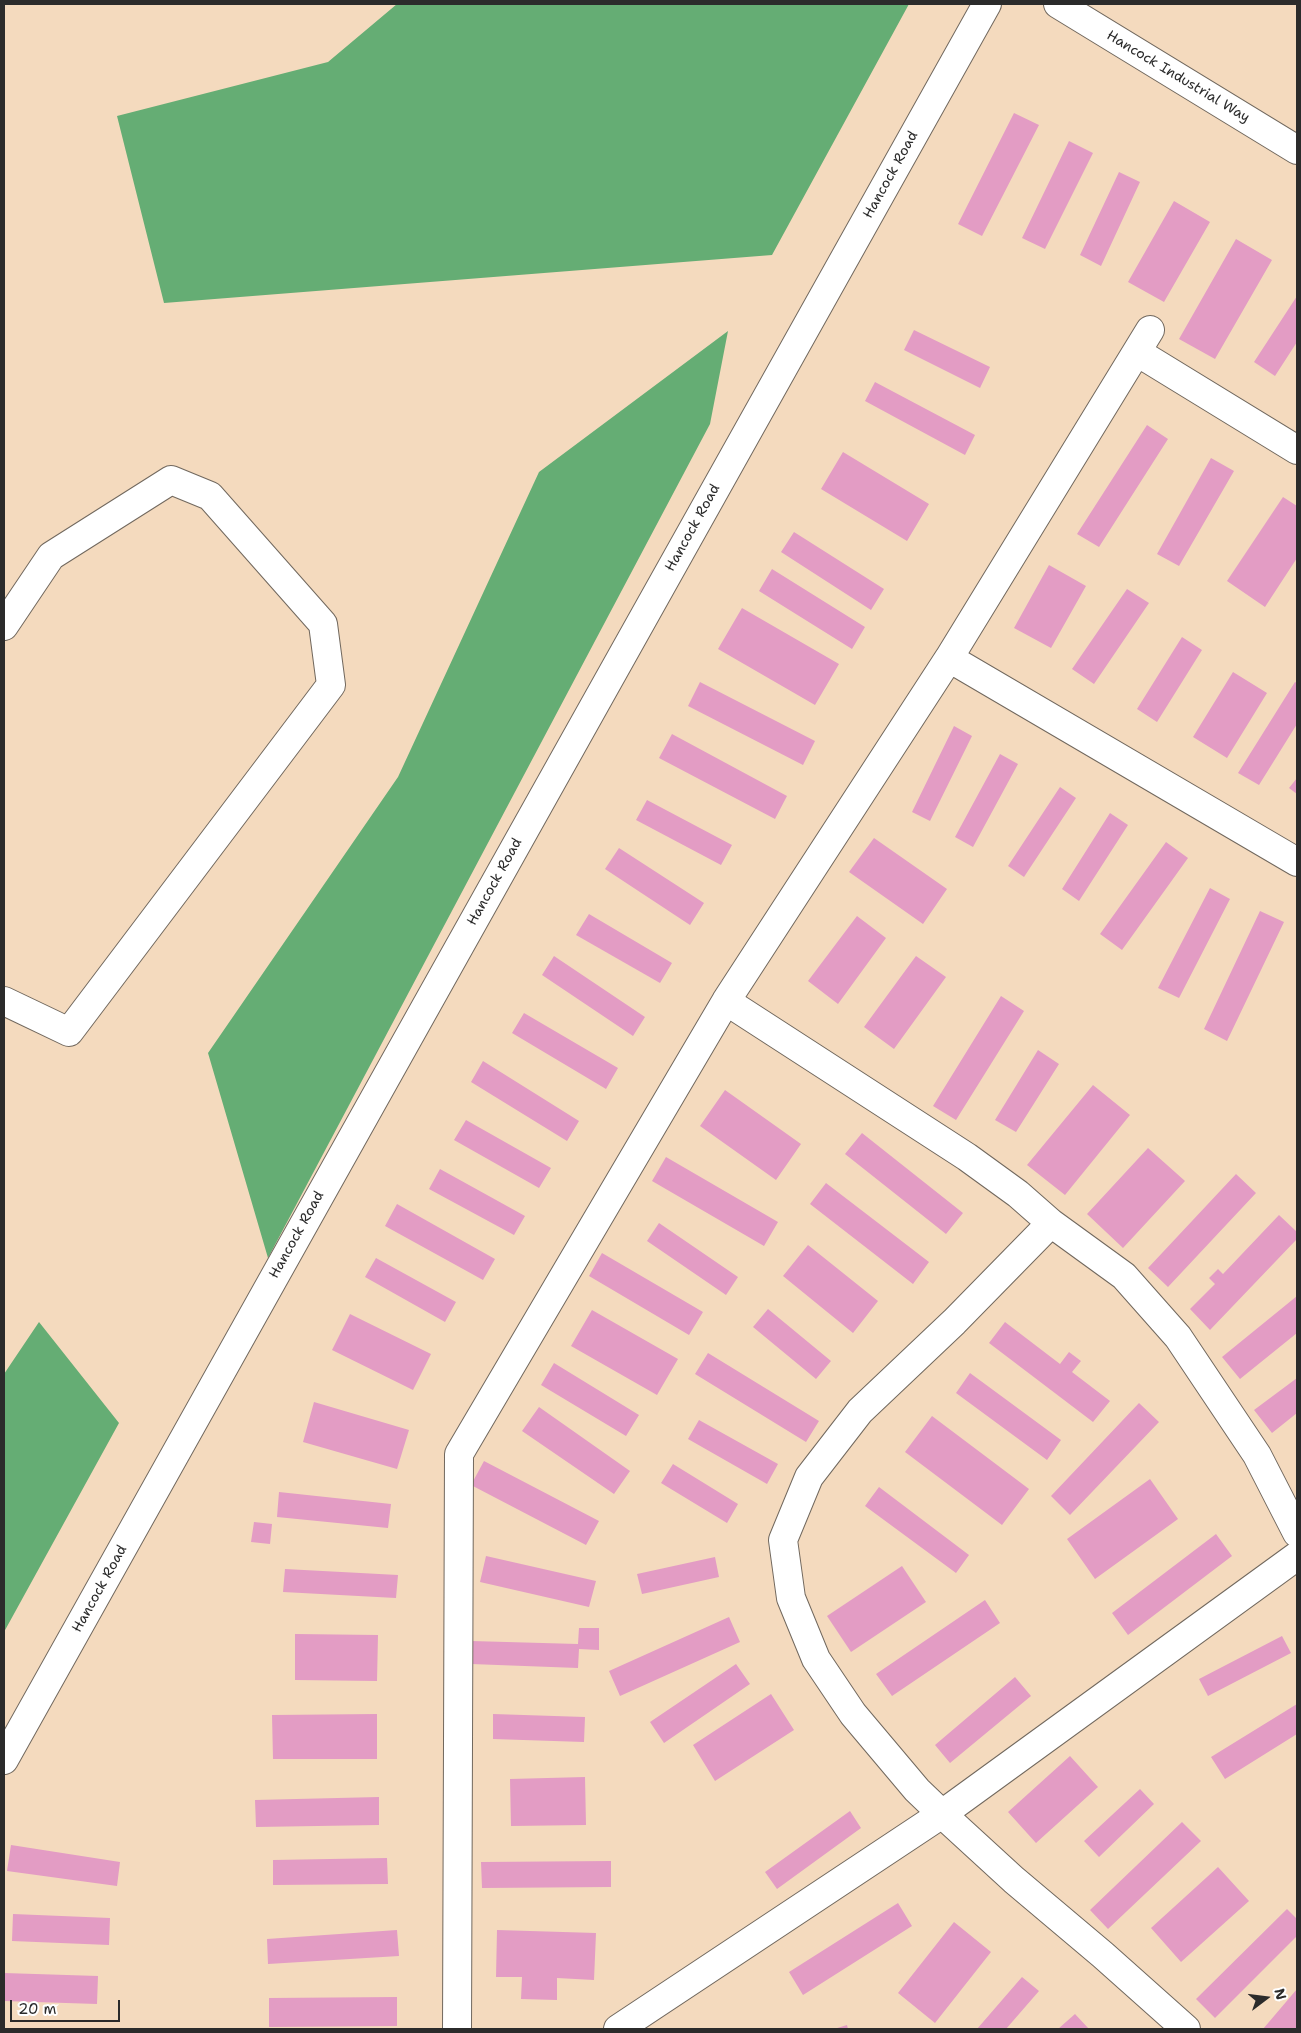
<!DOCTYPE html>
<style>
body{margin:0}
#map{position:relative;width:1301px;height:2033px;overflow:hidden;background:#f4dabe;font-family:"Shantell Sans",sans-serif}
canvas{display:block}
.frame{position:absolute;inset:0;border:5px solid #2b2b2b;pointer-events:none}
.north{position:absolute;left:1241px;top:1973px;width:50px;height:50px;-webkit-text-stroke:4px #fff;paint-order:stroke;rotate:75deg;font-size:14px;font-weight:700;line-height:20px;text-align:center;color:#2b2b2b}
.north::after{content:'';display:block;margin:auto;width:18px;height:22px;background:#2b2b2b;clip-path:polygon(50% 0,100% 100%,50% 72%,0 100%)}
.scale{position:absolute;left:10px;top:2000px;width:110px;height:22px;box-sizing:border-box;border:2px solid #2b2b2b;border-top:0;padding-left:6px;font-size:15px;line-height:18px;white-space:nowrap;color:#2b2b2b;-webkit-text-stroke:4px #fff;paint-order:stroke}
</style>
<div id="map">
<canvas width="1301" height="2033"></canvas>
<div class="frame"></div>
<div class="north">N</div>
<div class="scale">20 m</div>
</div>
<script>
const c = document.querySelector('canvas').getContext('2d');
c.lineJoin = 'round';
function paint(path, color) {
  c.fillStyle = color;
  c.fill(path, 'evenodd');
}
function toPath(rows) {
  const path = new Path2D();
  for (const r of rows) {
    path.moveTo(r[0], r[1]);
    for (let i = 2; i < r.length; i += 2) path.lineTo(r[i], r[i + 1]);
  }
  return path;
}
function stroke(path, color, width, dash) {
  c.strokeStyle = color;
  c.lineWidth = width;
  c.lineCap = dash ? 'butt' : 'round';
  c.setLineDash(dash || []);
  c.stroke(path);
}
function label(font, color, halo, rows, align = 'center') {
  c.font = font + ' "Shantell Sans",sans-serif';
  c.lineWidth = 5;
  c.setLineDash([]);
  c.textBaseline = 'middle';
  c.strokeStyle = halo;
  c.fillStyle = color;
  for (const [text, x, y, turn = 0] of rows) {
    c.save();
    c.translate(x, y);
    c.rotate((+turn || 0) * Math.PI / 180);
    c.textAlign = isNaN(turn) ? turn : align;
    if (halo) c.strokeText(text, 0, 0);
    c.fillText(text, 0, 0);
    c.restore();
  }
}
const forest = toPath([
 [397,4,909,4,772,255,164,303,117,116,328,62],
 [728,331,710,424,268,1258,208,1053,398,777,539,472],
 [39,1322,119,1423,4,1632,4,1374]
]);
const building = toPath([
 [1014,113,1039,125,982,236,958,224],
 [1069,141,1093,153,1045,249,1022,238],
 [1119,172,1140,182,1101,266,1080,255],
 [1174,201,1210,222,1164,302,1128,282],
 [1236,239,1272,260,1215,359,1179,339],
 [1297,296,1297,342,1275,376,1254,362],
 [914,330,990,367,980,388,904,350],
 [875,382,975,435,965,455,865,401],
 [1147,425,1168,439,1099,547,1077,534],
 [843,452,929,504,907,541,821,489],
 [1211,458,1234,471,1179,566,1157,554],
 [1283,497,1297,506,1297,558,1265,607,1227,581],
 [794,532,884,589,871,610,781,552],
 [1049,565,1086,586,1051,648,1014,628],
 [772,569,865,627,852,649,759,591],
 [1127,589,1149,603,1094,684,1072,669],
 [742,608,839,664,815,705,718,649],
 [1182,637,1202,650,1157,722,1137,709],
 [1233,672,1267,693,1227,758,1193,737],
 [700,682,815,741,803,765,688,706],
 [1295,682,1297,683,1297,724,1259,785,1238,773],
 [954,726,972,736,930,821,912,812],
 [672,734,787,796,775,819,659,758],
 [1000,754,1018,764,973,847,955,837],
 [1297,778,1297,794,1289,788],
 [1060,787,1076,798,1024,877,1008,866],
 [647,800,732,845,721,865,636,820],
 [1110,813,1128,825,1079,901,1062,889],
 [874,838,947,889,923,924,849,872],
 [1166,842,1188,858,1122,950,1100,934],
 [619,848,704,903,690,925,605,869],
 [1210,888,1230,899,1179,998,1158,988],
 [1260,911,1284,922,1227,1041,1204,1029],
 [589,914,672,963,660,983,576,935],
 [857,916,886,938,838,1004,808,981],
 [554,956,645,1017,633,1036,542,975],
 [916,956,946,977,894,1049,864,1027],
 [1001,996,1024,1011,956,1120,933,1106],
 [524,1013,618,1068,606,1089,512,1033],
 [1038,1050,1059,1064,1016,1132,995,1120],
 [483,1061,579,1121,567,1141,471,1082],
 [1093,1085,1130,1115,1065,1195,1027,1165],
 [725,1090,801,1144,776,1180,700,1126],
 [466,1120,551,1168,539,1188,454,1140],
 [862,1133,963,1213,946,1234,845,1154],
 [1148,1148,1185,1181,1123,1248,1087,1214],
 [666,1157,778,1222,764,1246,652,1181],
 [440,1169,525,1216,514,1235,429,1189],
 [1236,1174,1256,1193,1168,1287,1148,1268],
 [826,1183,929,1262,913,1284,810,1204],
 [397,1204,495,1259,483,1280,385,1226],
 [1279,1215,1297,1232,1297,1239,1210,1330,1190,1309,1215,1284,1209,1278,1218,1269,1223,1274],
 [659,1223,738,1277,726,1295,647,1241],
 [808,1245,878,1301,853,1333,783,1276],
 [602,1253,703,1312,689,1335,589,1276],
 [376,1258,456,1302,445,1322,365,1277],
 [1297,1296,1297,1333,1240,1379,1222,1357],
 [768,1309,831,1361,816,1379,753,1327],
 [592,1310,678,1359,657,1395,571,1346],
 [350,1314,431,1354,413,1390,332,1350],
 [1005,1322,1060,1364,1069,1352,1081,1361,1072,1372,1110,1401,1093,1422,989,1343],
 [708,1353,819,1421,806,1442,695,1374],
 [554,1363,639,1415,626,1436,541,1385],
 [970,1373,1061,1440,1047,1460,956,1393],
 [1297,1378,1297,1413,1272,1433,1254,1410],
 [314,1402,409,1430,397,1469,303,1442],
 [1139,1403,1159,1422,1070,1515,1051,1496],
 [539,1407,630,1471,614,1494,522,1431],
 [932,1416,1029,1489,1002,1525,905,1452],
 [699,1420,778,1464,767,1484,688,1439],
 [484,1461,599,1521,586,1545,471,1485],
 [673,1464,738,1504,727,1523,661,1483],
 [1150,1479,1178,1519,1095,1579,1067,1539],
 [879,1487,969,1555,956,1573,865,1506],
 [279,1492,391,1504,388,1528,277,1517],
 [254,1522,272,1524,270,1544,251,1542],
 [1216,1534,1232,1556,1128,1635,1112,1613],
 [486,1556,596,1581,589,1607,480,1582],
 [715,1557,719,1577,642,1594,637,1574],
 [902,1566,926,1602,851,1652,827,1616],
 [285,1569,398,1575,396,1598,283,1592],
 [985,1600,1000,1623,892,1696,876,1674],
 [729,1617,740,1642,620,1696,609,1671],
 [579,1628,599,1628,599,1650,579,1649,578,1668,471,1664,471,1641,578,1644],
 [295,1634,378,1635,377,1681,295,1680],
 [1282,1636,1291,1653,1208,1696,1199,1679],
 [736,1664,750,1684,664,1743,650,1722],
 [1015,1677,1031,1696,950,1763,935,1745],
 [771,1694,794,1730,715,1781,693,1745],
 [1297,1704,1297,1734,1225,1779,1211,1757],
 [377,1714,377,1759,273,1759,272,1715],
 [493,1714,585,1717,584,1742,493,1739],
 [1070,1756,1098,1787,1036,1843,1008,1812],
 [585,1777,586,1825,511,1826,510,1779],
 [1140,1789,1154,1804,1099,1857,1084,1841],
 [379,1797,379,1825,256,1827,255,1800],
 [850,1811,861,1828,777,1889,765,1872],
 [1182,1822,1201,1841,1108,1929,1090,1910],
 [11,1845,120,1862,117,1886,7,1871],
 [387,1858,388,1884,273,1885,273,1860],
 [611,1861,611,1887,482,1888,481,1862],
 [1218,1867,1249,1901,1181,1962,1151,1928],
 [898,1903,912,1926,803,1995,789,1972],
 [1287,1909,1297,1919,1297,1936,1215,2018,1196,1999],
 [13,1914,110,1918,109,1945,12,1941],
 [954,1922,991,1952,935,2023,898,1993],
 [397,1930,399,1956,268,1964,267,1939],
 [497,1930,596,1933,594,1980,557,1978,557,2000,521,1999,522,1977,496,1977],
 [4,1973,98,1976,97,2004,4,2001],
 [1022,1977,1039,1991,1006,2029,977,2029],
 [1297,1989,1297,2029,1263,2029],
 [397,1997,397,2026,269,2027,269,1998],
 [1075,2014,1089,2029,1058,2029],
 [847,2025,848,2029,834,2029]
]);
const minor = toPath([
 [1058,4,1297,150],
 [1137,352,1297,450],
 [4,626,51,556,171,480,210,496,323,624,331,685,69,1032,4,1001],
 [949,658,1297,862],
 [726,1001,967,1157,1018,1194,1051,1223,1124,1276,1178,1337,1257,1455,1297,1533],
 [1051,1223,954,1322,860,1411,809,1477,783,1540,791,1598,816,1659,853,1714,917,1790,942,1814,1014,1880,1103,1955,1186,2029],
 [4,1760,987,4],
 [457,2029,459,1454,726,1001,949,658,1150,330],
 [618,2029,942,1814,1297,1556]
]);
const streetNames = [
 ["Hancock Industrial Way",1178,77,31],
 ["Hancock Road",891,175,-61],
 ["Hancock Road",693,528,-61],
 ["Hancock Road",495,882,-61],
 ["Hancock Road",297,1235,-61],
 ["Hancock Road",100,1589,-61]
];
paint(forest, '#65ad74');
paint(building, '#e39cc4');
stroke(minor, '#71685e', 30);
stroke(minor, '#fff', 28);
label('14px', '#2b2b2b', '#fff', streetNames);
</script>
